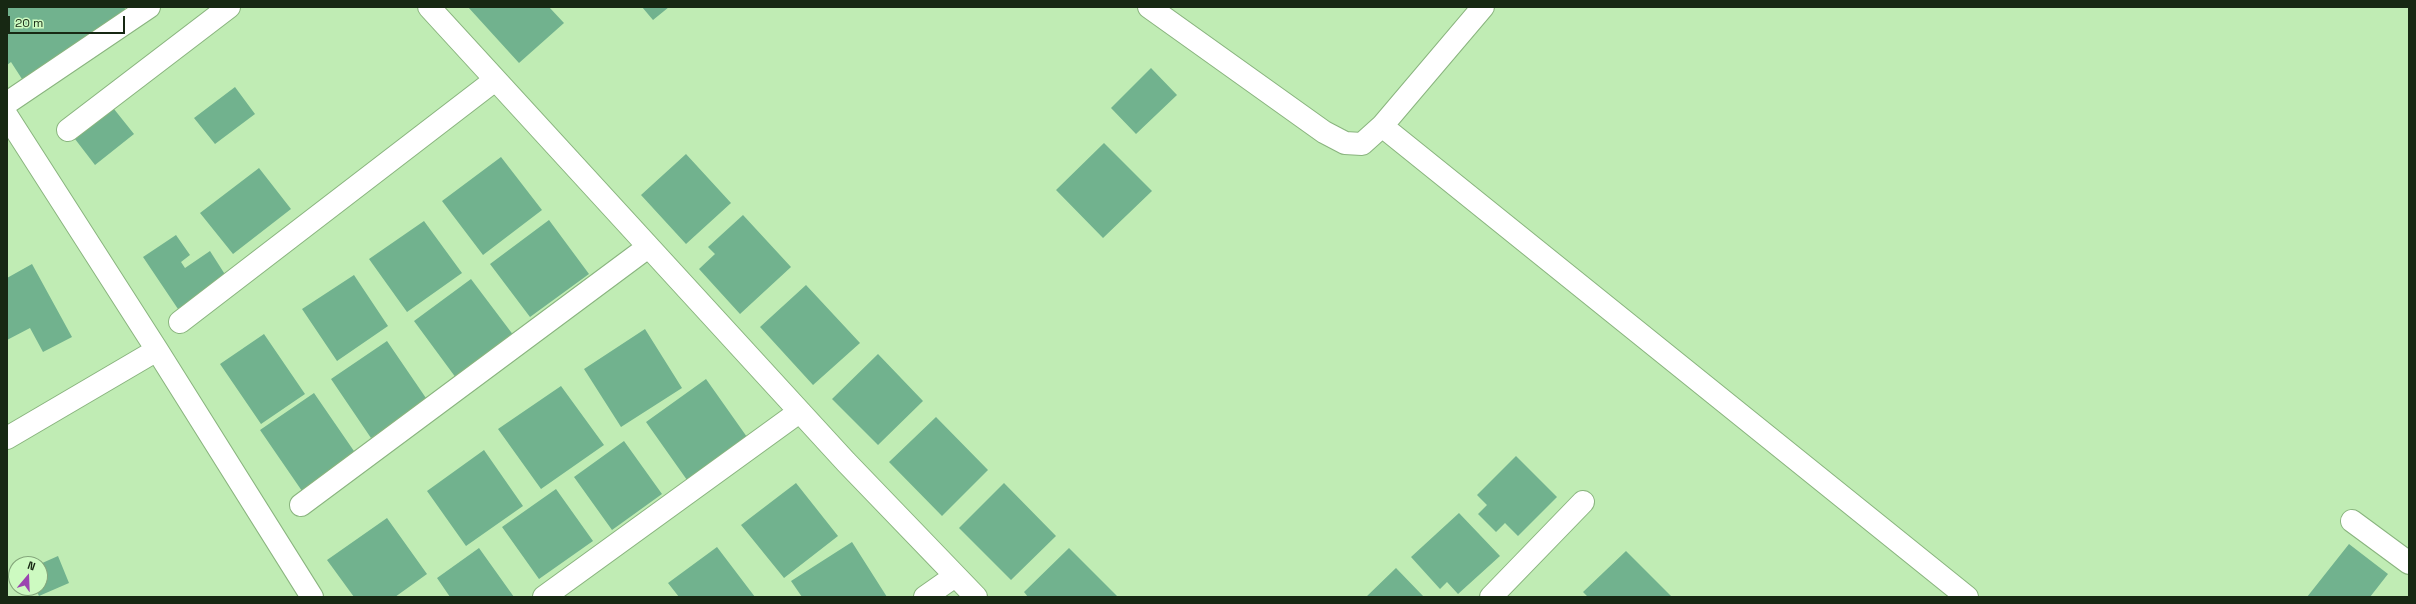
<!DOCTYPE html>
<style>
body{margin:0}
#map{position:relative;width:2416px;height:604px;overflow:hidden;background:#c0ecb4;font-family:"Space Grotesk",sans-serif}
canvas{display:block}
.frame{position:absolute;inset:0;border:8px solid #172813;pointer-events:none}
.north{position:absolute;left:8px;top:556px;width:40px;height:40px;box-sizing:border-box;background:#cdfac1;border:1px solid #84a67b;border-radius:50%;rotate:19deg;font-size:11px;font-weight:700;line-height:16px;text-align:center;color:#172813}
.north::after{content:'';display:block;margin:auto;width:14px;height:18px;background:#9b44b0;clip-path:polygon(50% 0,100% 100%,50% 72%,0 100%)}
.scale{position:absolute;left:8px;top:16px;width:117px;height:18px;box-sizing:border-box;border:2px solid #172813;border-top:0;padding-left:5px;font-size:12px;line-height:14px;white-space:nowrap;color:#172813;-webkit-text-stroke:3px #cdfac1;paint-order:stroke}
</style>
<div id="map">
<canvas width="2416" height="604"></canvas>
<div class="frame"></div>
<div class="north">N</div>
<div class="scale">20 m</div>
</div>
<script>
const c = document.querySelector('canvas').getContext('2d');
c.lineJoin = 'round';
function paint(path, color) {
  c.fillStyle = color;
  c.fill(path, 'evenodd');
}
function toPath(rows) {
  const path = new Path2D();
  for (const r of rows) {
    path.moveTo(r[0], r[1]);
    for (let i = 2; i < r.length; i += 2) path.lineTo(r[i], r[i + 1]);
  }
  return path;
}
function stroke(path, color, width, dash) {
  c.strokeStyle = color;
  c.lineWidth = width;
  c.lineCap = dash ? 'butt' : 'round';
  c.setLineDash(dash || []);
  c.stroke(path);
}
const building = toPath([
 [7,7,124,7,128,14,22,79,11,62,7,65],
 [468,7,549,7,564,23,519,63],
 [642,7,669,7,653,20],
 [1151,68,1177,95,1136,134,1111,108],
 [235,87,255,114,215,144,194,118],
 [114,109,134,134,95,165,75,139],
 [1104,143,1152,191,1103,238,1056,190],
 [686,154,731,203,686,244,641,195],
 [501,157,542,210,483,255,442,201],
 [259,168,291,209,233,254,200,213],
 [743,215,791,267,740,314,699,269,715,254,708,247],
 [549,220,589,274,530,317,490,264],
 [424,221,462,273,407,312,369,259],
 [176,235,190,255,181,262,185,268,210,251,226,276,178,309,143,257],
 [32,264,72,337,43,352,30,328,7,340,7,278],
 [354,275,388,326,337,361,302,309],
 [471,279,517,340,459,382,414,321],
 [806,285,860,343,813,385,760,327],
 [645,329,682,388,621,427,584,369],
 [264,334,305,394,261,424,220,364],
 [387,341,428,401,371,438,331,379],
 [878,354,923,401,878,445,832,399],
 [706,379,747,437,687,480,646,422],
 [561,386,604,445,541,489,498,429],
 [314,393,356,454,302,491,260,430],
 [936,417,988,470,942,516,889,462],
 [624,441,662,494,612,530,574,477],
 [484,450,523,506,466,546,427,491],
 [1516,456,1557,497,1518,536,1505,523,1496,532,1478,514,1487,505,1477,495],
 [796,483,838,536,784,578,741,525],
 [1004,483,1056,536,1011,580,959,528],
 [556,489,593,541,539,579,502,527],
 [1459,513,1500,556,1458,594,1447,582,1440,589,1411,557],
 [387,518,427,574,395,597,354,597,327,560],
 [852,542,887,597,802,597,791,581],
 [2349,544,2388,574,2370,597,2307,597],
 [717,547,755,597,679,597,668,583],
 [479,548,514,597,450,597,437,578],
 [1069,548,1118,597,1028,597,1024,592],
 [1626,551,1672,597,1588,597,1583,592],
 [58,556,69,583,39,596,35,588,40,588,40,564],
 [1396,568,1424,597,1366,597]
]);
const minor = toPath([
 [429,7,846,462,976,597],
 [1149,7,1324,132,1345,143,1362,144,1382,126,1483,7],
 [7,103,149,7],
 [7,116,157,350,312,597],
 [1382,126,1967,597],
 [68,130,229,7],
 [180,322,495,80],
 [7,438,157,350],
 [301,505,648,247],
 [2352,521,2409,563],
 [544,597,799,412],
 [925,597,955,576],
 [1491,597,1583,502]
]);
paint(building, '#71b28e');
stroke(minor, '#89b47e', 24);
stroke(minor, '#fff', 22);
</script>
